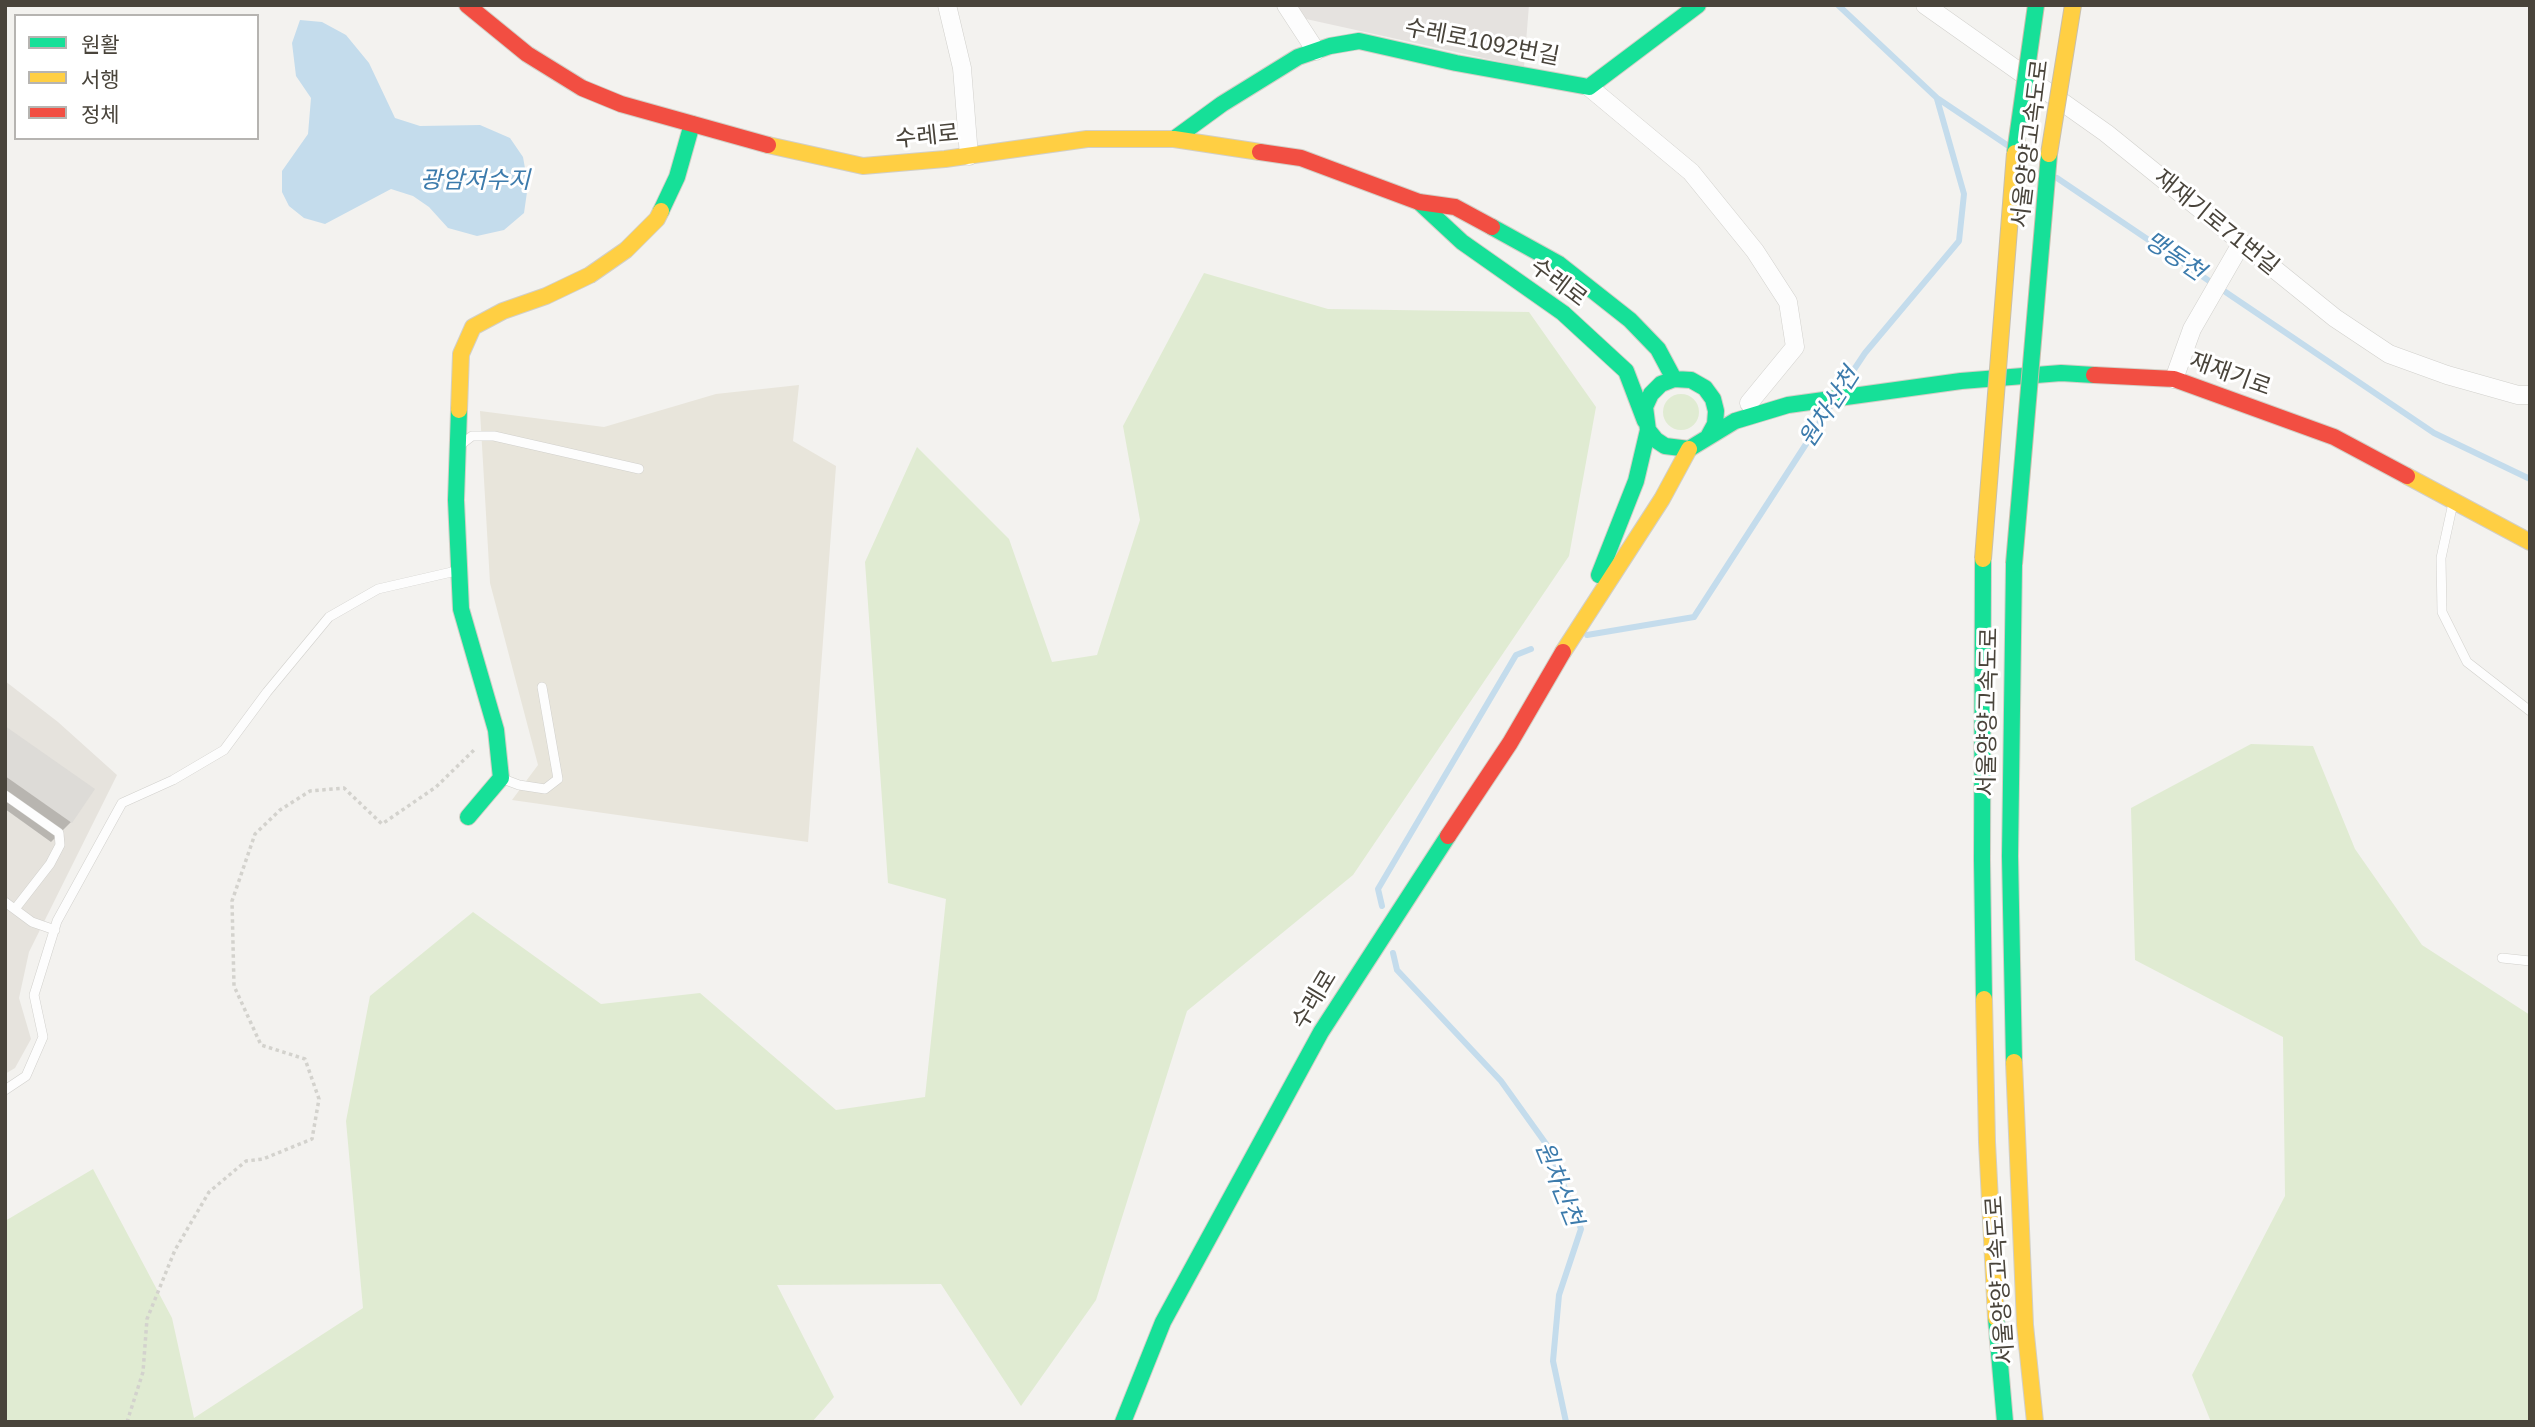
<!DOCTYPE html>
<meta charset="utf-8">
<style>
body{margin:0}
#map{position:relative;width:2535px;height:1427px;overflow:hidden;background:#f3f2ef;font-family:Helvetica,"Noto Sans KR",sans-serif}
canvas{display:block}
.frame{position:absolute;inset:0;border:7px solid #49443b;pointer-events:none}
.legend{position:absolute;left:14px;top:14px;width:245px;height:126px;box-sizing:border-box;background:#fff;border:2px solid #b6b4b1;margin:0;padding:9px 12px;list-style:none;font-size:21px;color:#49443b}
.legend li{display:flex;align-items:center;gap:14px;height:35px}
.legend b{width:35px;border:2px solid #b6b4b1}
</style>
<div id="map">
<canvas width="2535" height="1427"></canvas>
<div class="frame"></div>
<ul class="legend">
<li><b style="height:9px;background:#16e098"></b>원활</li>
<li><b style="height:9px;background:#ffcf43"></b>서행</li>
<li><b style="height:9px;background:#f24e42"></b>정체</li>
</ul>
</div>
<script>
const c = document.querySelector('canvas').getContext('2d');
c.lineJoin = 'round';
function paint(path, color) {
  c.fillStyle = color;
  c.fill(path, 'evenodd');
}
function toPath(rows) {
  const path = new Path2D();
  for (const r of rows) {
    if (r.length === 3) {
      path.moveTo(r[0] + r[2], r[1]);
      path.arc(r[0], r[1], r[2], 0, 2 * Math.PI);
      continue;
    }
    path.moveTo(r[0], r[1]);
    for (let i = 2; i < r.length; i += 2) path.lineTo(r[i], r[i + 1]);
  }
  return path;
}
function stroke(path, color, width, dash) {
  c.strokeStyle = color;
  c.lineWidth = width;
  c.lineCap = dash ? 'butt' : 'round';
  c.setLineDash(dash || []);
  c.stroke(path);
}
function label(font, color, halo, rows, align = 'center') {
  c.font = font + ' Helvetica,"Noto Sans KR",sans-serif';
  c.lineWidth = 6;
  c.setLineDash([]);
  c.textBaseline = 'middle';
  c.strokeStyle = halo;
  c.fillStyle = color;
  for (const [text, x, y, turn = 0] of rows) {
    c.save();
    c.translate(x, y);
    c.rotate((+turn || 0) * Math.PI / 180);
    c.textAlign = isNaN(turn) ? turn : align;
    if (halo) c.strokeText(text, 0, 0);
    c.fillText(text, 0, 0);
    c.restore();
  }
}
const residential = toPath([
 [5,681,58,722,117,775,29,952,19,998,31,1039,15,1068,5,1074]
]);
const industrial = toPath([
 [1294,5,1529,5,1524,67,1306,19]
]);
const education = toPath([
 [799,385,793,441,836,466,808,842,512,800,538,765,490,583,480,411,604,427,716,394]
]);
const green = toPath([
 [1204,273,1328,309,1529,312,1596,407,1569,556,1353,875,1187,1011,1096,1300,1021,1406,941,1284,777,1285,834,1397,812,1422,5,1422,5,1221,93,1169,172,1318,194,1418,363,1308,346,1121,370,996,473,912,601,1004,700,993,836,1110,925,1097,946,899,888,883,865,562,917,447,1009,539,1052,662,1097,655,1140,520,1123,426],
 [1681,412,18],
 [2251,744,2313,746,2355,849,2422,945,2530,1015,2530,1422,2211,1422,2192,1375,2285,1196,2283,1037,2135,960,2131,808]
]);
const water = toPath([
 [300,20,322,22,346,35,369,63,395,118,420,126,480,125,510,138,523,157,528,185,524,213,504,230,477,236,448,228,429,207,413,196,391,189,325,224,304,218,289,206,282,192,282,171,308,134,311,98,296,76,292,43]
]);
const shadow = toPath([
 [5,728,71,822,51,842,5,809]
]);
const stream = toPath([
 [1838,5,1937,98,2007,145],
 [2057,178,2434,433,2530,479],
 [1841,389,1865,353,1959,241,1964,194,1937,99],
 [1587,635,1694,617,1830,407],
 [1382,906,1378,889,1516,655,1531,649],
 [1393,953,1397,970,1501,1081,1549,1148,1581,1229,1559,1295,1553,1361,1566,1422]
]);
const building = toPath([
 [5,726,95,789,72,823,5,776]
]);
const path = toPath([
 [127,1422,143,1372,147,1319,175,1250,209,1192,246,1161,263,1159,312,1139,319,1099,305,1059,261,1045,234,986,232,901,255,834,280,810,310,791,344,788,382,824,436,787,475,749]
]);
const lane = toPath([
 [463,443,472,436,494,436,639,469],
 [2453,503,2441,558,2442,612,2467,662,2530,711],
 [503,779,519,785,545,789,558,779,542,687],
 [5,795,59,833,60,845,50,864,15,909],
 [5,902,32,922,55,930],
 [2502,958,2530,961],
 [5,1090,26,1076,43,1037,34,995,57,921,122,803,173,780,224,750,267,692,329,617,378,589,456,571]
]);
const street = toPath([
 [947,5,962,68,969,156],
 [1286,5,1316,51],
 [1925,5,2106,133,2335,318,2389,354,2447,375,2518,395,2530,395],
 [1589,87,1691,172,1755,251,1788,302,1795,347,1749,403],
 [2174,379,2192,329,2241,244]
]);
const fast = toPath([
 [1174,139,1222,104,1298,57,1330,46,1359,41,1456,63,1589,87,1698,5],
 [1419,202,1462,242,1563,313,1626,371,1645,421],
 [661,211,677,177,692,124],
 [1492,227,1559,264,1630,320,1658,349,1674,379],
 [459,410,456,500,461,609,496,730,501,778,468,817],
 [1709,435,1715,424,1716,411,1713,399,1705,388,1691,380,1674,379,1661,384,1651,394,1645,407,1648,430,1656,440,1665,446,1689,449,1735,421,1788,405,1961,381,2061,373,2094,375],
 [1983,559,1982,860,1984,999],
 [2014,564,2010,856,2014,1062],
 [1599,575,1636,481,1648,430],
 [1996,1318,2005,1422],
 [1123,1422,1163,1322,1321,1032,1448,836]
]);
const slow = toPath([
 [768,145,863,166,945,159,1087,139,1174,139,1260,152],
 [459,410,461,354,473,327,503,311,546,296,590,275,626,250,657,219,661,211],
 [2407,476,2530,542],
 [1563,652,1662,499,1689,449],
 [1984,999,1987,1142,1996,1318],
 [2014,1062,2025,1325,2035,1422]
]);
const jam = toPath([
 [467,5,527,54,582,88,621,104,768,145],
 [1260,152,1301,158,1419,202,1455,207,1492,227],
 [2094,375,2174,379,2334,437,2407,476],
 [1448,836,1510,743,1563,652]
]);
const fastBridge = toPath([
 [2015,153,2036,5],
 [2014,564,2049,154]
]);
const slowBridge = toPath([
 [2049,154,2073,5],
 [1983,559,2015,153]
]);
const streetNames = [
 ["수레로1092번길",1482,43,11],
 ["수레로",927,137,-6],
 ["서울양양고속도로",2031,144,-83],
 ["재재기로71번길",2216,223,39],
 ["수레로",1558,283,37],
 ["재재기로",2230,375,20],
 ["서울양양고속도로",1989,712,-89],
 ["수레로",1315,1000,-59],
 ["서울양양고속도로",2001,1280,-94]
];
const waterNames = [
 ["광암저수지",475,181],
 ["맹동천",2174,257,34],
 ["원차산천",1830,408,-57],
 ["원차산천",1558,1184,68]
];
paint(residential, '#e6e3dd');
paint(industrial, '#e5e2df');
paint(education, '#e8e5db');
paint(green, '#e0ebd2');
paint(water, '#c4dcec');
paint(shadow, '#0003');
stroke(stream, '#c4dcec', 6);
paint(building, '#dddbd7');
stroke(lane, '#d1d0cc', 10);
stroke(street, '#d1d0cc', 19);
stroke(fast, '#d2cfc6', 18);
stroke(slow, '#d2cfc6', 18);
stroke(jam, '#d2cfc6', 18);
stroke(path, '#d3d2cd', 3.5, [3.5, 3.5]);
stroke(lane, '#fdfdfd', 9);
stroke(street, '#fdfdfd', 18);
stroke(fast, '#16e098', 16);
stroke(slow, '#ffcf43', 16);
stroke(jam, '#f24e42', 16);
stroke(fastBridge, '#c8bfac', 18, []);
stroke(slowBridge, '#c8bfac', 18, []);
stroke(fastBridge, '#16e098', 16);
stroke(slowBridge, '#ffcf43', 16);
label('23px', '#49443b', '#fff', streetNames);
label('italic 24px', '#3c7bac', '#fff', waterNames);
</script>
